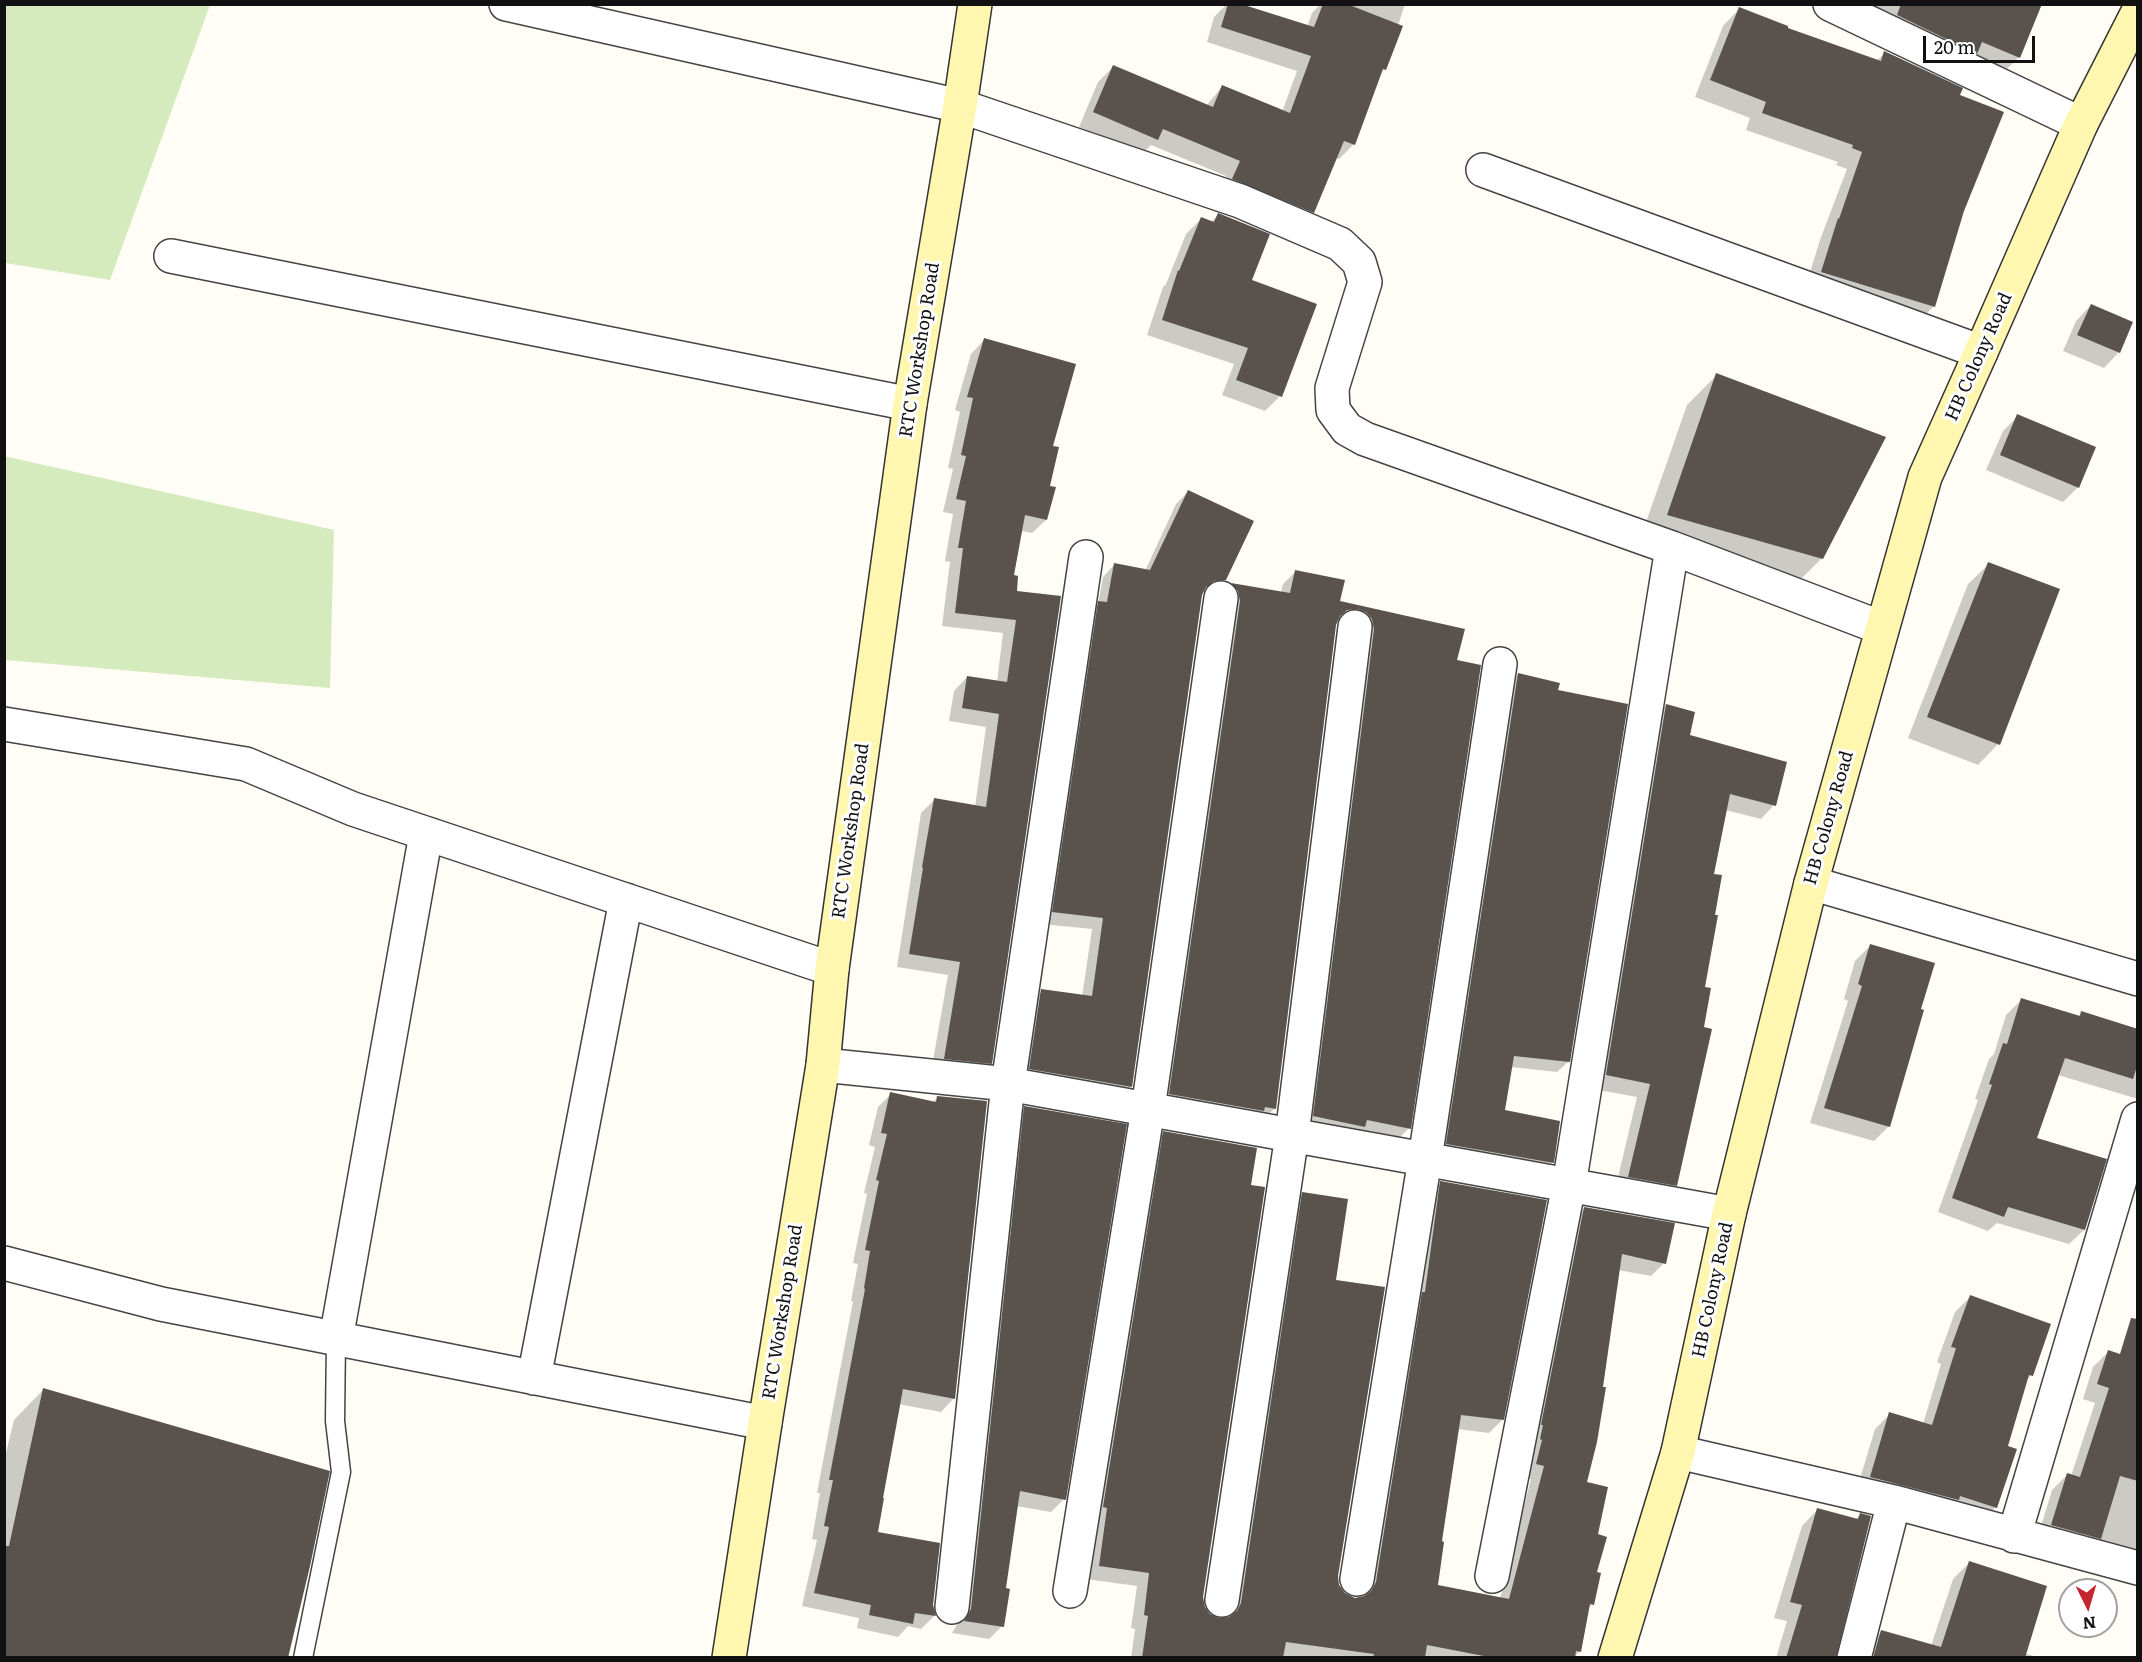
<!DOCTYPE html>
<style>
body{margin:0}
#map{position:relative;width:2142px;height:1662px;overflow:hidden;background:#fffdf5;font-family:Literata,serif}
canvas{display:block}
.frame{position:absolute;inset:0;border:6px solid #111;pointer-events:none}
.north{position:absolute;left:2058px;top:1578px;width:60px;height:60px;box-sizing:border-box;background:#fff;border:2px solid #a0a0a0;border-radius:50%;rotate:175deg;font-size:16px;font-weight:700;line-height:24px;text-align:center;color:#111}
.north::after{content:'';display:block;margin:auto;width:21px;height:27px;background:#c4262e;clip-path:polygon(50% 0,100% 100%,50% 72%,0 100%)}
.scale{position:absolute;left:1923px;top:36px;width:112px;height:27px;box-sizing:border-box;border:3px solid #111;border-top:0;padding-left:8px;font-size:18px;line-height:21px;white-space:nowrap;color:#111;-webkit-text-stroke:4px #fff;paint-order:stroke}
</style>
<div id="map">
<canvas width="2142" height="1662"></canvas>
<div class="frame"></div>
<div class="north">N</div>
<div class="scale">20 m</div>
</div>
<script>
const c = document.querySelector('canvas').getContext('2d');
c.lineJoin = 'round';
function paint(path, color) {
  c.fillStyle = color;
  c.fill(path, 'evenodd');
}
function toPath(rows) {
  const path = new Path2D();
  for (const r of rows) {
    path.moveTo(r[0], r[1]);
    for (let i = 2; i < r.length; i += 2) path.lineTo(r[i], r[i + 1]);
  }
  return path;
}
function stroke(path, color, width, dash) {
  c.strokeStyle = color;
  c.lineWidth = width;
  c.lineCap = dash ? 'butt' : 'round';
  c.setLineDash(dash || []);
  c.stroke(path);
}
function label(font, color, halo, rows, align = 'center') {
  c.font = font + ' Literata,serif';
  c.lineWidth = 6;
  c.setLineDash([]);
  c.textBaseline = 'middle';
  c.strokeStyle = halo;
  c.fillStyle = color;
  for (const [text, x, y, turn = 0] of rows) {
    c.save();
    c.translate(x, y);
    c.rotate((+turn || 0) * Math.PI / 180);
    c.textAlign = isNaN(turn) ? turn : align;
    if (halo) c.strokeText(text, 0, 0);
    c.fillText(text, 0, 0);
    c.restore();
  }
}
const green = toPath([
 [4,5,210,5,110,280,5,263],
 [4,456,334,530,330,688,5,660]
]);
const shadow = toPath([
 [1227,4,1236,4,1307,27,1312,13,1321,4,1405,4,1384,69,1380,73,1354,144,1339,159,1335,158,1313,212,1298,227,1219,194,1226,176,1151,145,1142,154,1079,127,1098,82,1113,67,1206,106,1222,87,1282,112,1297,71,1207,42,1214,17],
 [1837,4,2040,4,2019,57,1997,79],
 [1739,9,1786,29,1876,61,1885,53,1963,211,1934,306,1917,323,1805,288,1821,237,1847,169,1836,165,1838,162,1746,130,1750,118,1695,97,1723,26],
 [1218,215,1250,281,1280,396,1265,411,1222,395,1234,364,1147,335,1163,287,1166,284,1186,234,1202,218,1211,222],
 [2091,305,2119,352,2104,368,2063,351,2076,321],
 [984,340,1051,447,1046,520,1032,533,1021,531,1013,577,1015,592,1060,598,991,1063,977,1076,931,1072,948,975,897,967,921,813,935,799,975,807,986,727,949,721,954,691,967,677,997,682,1003,633,942,626,950,562,945,561,953,514,943,512,953,469,948,468,960,412,955,410,971,354],
 [1717,375,1822,558,1792,588,1638,545,1687,405],
 [2018,416,2078,487,2063,502,1986,470,2003,431],
 [1188,492,1225,579,1212,592,1202,592,1131,1087,1119,1099,1018,1080,1030,1003,1042,991,1082,997,1092,929,1041,924,1087,615,1098,604,1103,577,1114,565,1145,571,1176,504],
 [1989,564,1998,744,1978,765,1908,738,1968,584],
 [1296,571,1339,602,1463,630,1455,661,1409,1128,1396,1141,1301,1129,1344,621,1336,622,1275,1108,1262,1121,1157,1106,1220,596,1232,584,1281,593,1283,584],
 [1518,674,1556,691,1569,1061,1557,1072,1511,1067,1503,1111,1552,1163,1541,1174,1436,1155,1507,686],
 [1666,705,1688,736,1774,805,1761,819,1725,810,1712,875,1713,916,1675,1185,1662,1198,1615,1190,1637,1097,1593,1089,1653,719],
 [1870,946,1889,1126,1874,1141,1810,1123,1848,1001,1844,999,1855,961],
 [2021,1000,2078,1017,2081,1013,2138,1031,2138,1099,2058,1075,2036,1139,2084,1230,2069,1244,1997,1223,1988,1231,1938,1212,1978,1100,1975,1099,1989,1059,1994,1054,2006,1015],
 [891,1094,932,1103,938,1097,954,1398,941,1412,898,1404,876,1533,932,1605,934,1616,921,1629,908,1626,898,1637,857,1628,859,1618,802,1606,817,1540,812,1539,820,1493,817,1493,853,1301,851,1301,858,1264,853,1263,867,1194,864,1193,875,1147,869,1145,878,1107],
 [1025,1108,1064,1499,1051,1512,1016,1506,1004,1590,1002,1626,989,1639,952,1633,958,1623,1012,1121],
 [1164,1133,1249,1186,1202,1597,1203,1608,1209,1615,1218,1620,1228,1618,1289,1208,1303,1194,1334,1281,1337,1576,1338,1586,1344,1594,1354,1599,1363,1597,1427,1196,1441,1183,1502,1420,1489,1433,1457,1429,1440,1543,1436,1586,1500,1599,1531,1479,1524,1477,1571,1223,1584,1209,1664,1263,1651,1276,1618,1270,1585,1483,1596,1535,1592,1604,1588,1609,1580,1651,1573,1658,1131,1658,1135,1629,1131,1628,1137,1586,1086,1579,1150,1146],
 [1970,1297,2031,1375,2026,1381,2006,1447,1996,1507,1981,1523,1856,1492,1875,1429,1890,1414,1923,1424,1941,1364,1937,1362,1955,1312],
 [2108,1352,2138,1361,2138,1559,2037,1540,2052,1490,2067,1475,2071,1476,2095,1403,2083,1399,2093,1367],
 [43,1390,4,1658,4,1461,14,1420],
 [1818,1509,1855,1520,1860,1515,1834,1658,1776,1658,1787,1621,1774,1618,1802,1526],
 [1969,1563,2024,1653,2040,1658,1862,1658,1865,1648,1881,1632,1931,1646,1953,1579]
]);
const building = toPath([
 [1228,4,1241,4,1314,27,1323,4,1347,4,1403,26,1386,70,1383,69,1355,145,1344,141,1314,213,1232,179,1240,161,1163,129,1158,140,1093,112,1113,65,1213,107,1222,85,1290,113,1311,56,1221,27],
 [1901,4,2042,4,2020,58,1982,42,1977,54,1897,15],
 [1739,7,1788,26,1788,28,1881,61,1884,51,1963,88,1960,95,2004,112,1964,211,1935,307,1821,272,1838,218,1839,219,1862,152,1852,148,1853,145,1762,113,1766,102,1710,80],
 [1218,213,1270,234,1252,280,1317,304,1282,397,1236,380,1248,348,1162,320,1178,270,1179,271,1201,217,1214,222],
 [2091,304,2133,322,2120,353,2077,335],
 [984,338,1076,364,1053,446,1059,447,1050,486,1056,487,1047,520,1025,515,1014,575,1018,576,1017,591,1061,596,992,1064,944,1059,960,962,909,954,923,868,922,867,934,798,986,807,999,714,962,708,967,676,1007,682,1016,620,955,613,963,548,958,548,966,501,956,499,966,456,961,455,973,398,967,397],
 [1716,373,1886,437,1823,559,1667,515],
 [2017,414,2096,447,2079,488,2000,455],
 [1188,490,1254,521,1226,580,1214,581,1206,587,1202,595,1132,1087,1029,1069,1041,989,1092,996,1103,918,1052,912,1098,601,1107,602,1114,563,1150,570],
 [1988,562,2060,589,2000,745,1927,717],
 [1295,570,1345,580,1340,601,1465,629,1457,660,1481,665,1411,1129,1367,1120,1365,1127,1313,1116,1374,629,1372,619,1366,612,1358,609,1347,610,1340,616,1336,625,1276,1109,1265,1107,1264,1111,1169,1094,1240,601,1238,591,1231,583,1290,593],
 [1518,673,1560,683,1558,690,1628,704,1570,1062,1514,1056,1505,1110,1560,1121,1554,1163,1446,1144],
 [1666,704,1695,712,1690,735,1787,762,1776,806,1730,794,1714,874,1722,875,1715,915,1718,915,1705,987,1711,988,1704,1027,1712,1029,1677,1186,1628,1177,1650,1084,1606,1075],
 [1870,944,1935,963,1921,1009,1924,1010,1890,1127,1824,1108,1862,986,1858,984],
 [2021,998,2080,1016,2081,1011,2138,1029,2138,1063,2133,1079,2065,1058,2037,1138,2107,1159,2085,1230,2008,1207,2004,1217,1952,1198,1992,1085,1989,1084,2003,1043,2007,1044],
 [890,1092,936,1102,937,1096,987,1101,955,1399,903,1389,883,1498,884,1498,878,1532,940,1543,933,1605,936,1616,915,1613,913,1624,869,1615,871,1605,814,1593,829,1527,824,1526,833,1480,829,1480,865,1289,864,1288,870,1251,865,1250,879,1181,876,1180,887,1134,881,1133],
 [1024,1106,1127,1124,1066,1500,1020,1491,1006,1588,1010,1589,1004,1627,964,1621,971,1609],
 [1163,1131,1257,1148,1251,1185,1265,1187,1203,1597,1205,1607,1210,1614,1219,1618,1229,1617,1237,1611,1241,1603,1302,1192,1348,1199,1336,1280,1385,1287,1338,1576,1339,1585,1345,1593,1355,1598,1364,1596,1371,1591,1376,1582,1422,1292,1425,1292,1440,1181,1547,1200,1504,1420,1461,1415,1442,1541,1444,1542,1438,1585,1509,1599,1544,1466,1536,1464,1542,1440,1540,1439,1543,1425,1541,1425,1584,1207,1675,1223,1666,1264,1622,1254,1603,1387,1606,1387,1597,1442,1587,1482,1608,1487,1598,1534,1607,1537,1597,1572,1601,1573,1594,1605,1590,1604,1581,1652,1576,1651,1575,1658,1494,1658,1427,1645,1425,1658,1373,1658,1374,1654,1286,1642,1283,1658,1142,1658,1148,1616,1144,1615,1149,1573,1099,1566,1107,1508,1103,1507],
 [1970,1295,2051,1324,2033,1376,2029,1375,2008,1446,2017,1449,1997,1508,1960,1496,1959,1500,1870,1477,1889,1412,1932,1425,1956,1348,1951,1347],
 [2131,1318,2138,1319,2138,1481,2120,1476,2101,1539,2051,1525,2067,1473,2080,1477,2109,1388,2097,1384,2108,1350,2120,1354],
 [43,1388,330,1471,310,1566,288,1658,4,1658,4,1546,9,1546],
 [1817,1508,1858,1519,1860,1513,1871,1516,1836,1658,1786,1658,1802,1605,1790,1602],
 [1969,1561,2047,1586,2025,1658,1873,1658,1881,1630,1941,1647]
]);
const lane = toPath([
 [303,1658,341,1472,335,1421,336,1339]
]);
const street = toPath([
 [506,4,960,106,1240,201,1340,244,1359,262,1365,282,1332,388,1333,410,1347,429,1365,439,1672,548,1882,628],
 [1830,4,2081,124],
 [1483,170,1981,352],
 [171,256,910,404],
 [4,724,246,764,353,809,832,969],
 [1811,883,2138,979],
 [823,1065,1008,1084,1729,1214],
 [4,1263,161,1304,765,1423],
 [336,1339,426,834],
 [534,1378,626,900],
 [1678,1452,1894,1502,2138,1568],
 [2014,1536,2138,1119],
 [1492,1576,1569,1185,1672,548],
 [1357,1579,1425,1159,1500,664],
 [1070,1591,1148,1109,1221,598],
 [1222,1600,1292,1135,1355,627],
 [952,1607,1008,1084,1086,557],
 [1854,1658,1894,1502]
]);
const secondary = toPath([
 [729,1658,765,1423,823,1065,832,969,910,404,960,106,975,4],
 [1615,1658,1678,1452,1729,1214,1811,883,1925,477,1981,352,2081,124,2138,12]
]);
const streetNames = [
 ["RTC Workshop Road",920,350,-81],
 ["HB Colony Road",1979,357,-66],
 ["HB Colony Road",1829,818,-74],
 ["RTC Workshop Road",851,831,-82],
 ["HB Colony Road",1713,1290,-78],
 ["RTC Workshop Road",783,1312,-81]
];
paint(green, '#d5ebbd');
paint(shadow, '#0003');
paint(building, '#5a524d');
stroke(lane, '#444', 21);
stroke(street, '#444', 36);
stroke(secondary, '#333', 36);
stroke(lane, '#fff', 18);
stroke(street, '#fff', 33);
stroke(secondary, '#fff6b0', 33);
label('18px', '#111', '#fff', streetNames);
</script>
